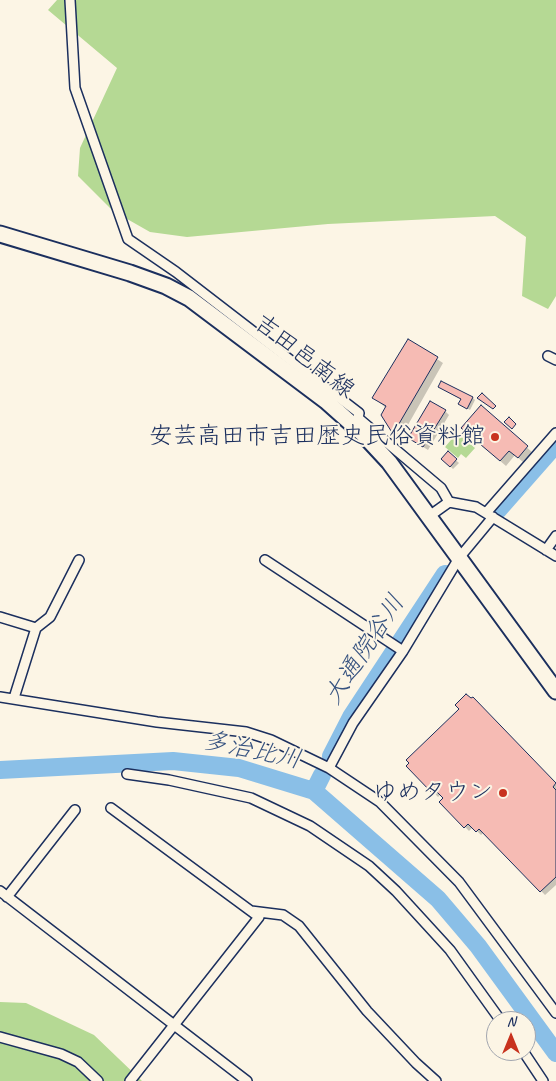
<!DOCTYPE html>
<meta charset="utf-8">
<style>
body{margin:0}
#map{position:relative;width:556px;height:1081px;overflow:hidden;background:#fcf5e5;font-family:Caveat,sans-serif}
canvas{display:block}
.north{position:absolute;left:486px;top:1011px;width:50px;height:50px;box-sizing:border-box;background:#fcf5e5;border:1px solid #a2a6af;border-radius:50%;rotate:0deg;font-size:14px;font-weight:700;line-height:20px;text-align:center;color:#1b2f5e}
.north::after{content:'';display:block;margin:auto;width:18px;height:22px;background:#c8321e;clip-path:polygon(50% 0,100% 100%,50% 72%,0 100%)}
</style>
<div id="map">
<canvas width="556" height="1081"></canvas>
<div class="north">N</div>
</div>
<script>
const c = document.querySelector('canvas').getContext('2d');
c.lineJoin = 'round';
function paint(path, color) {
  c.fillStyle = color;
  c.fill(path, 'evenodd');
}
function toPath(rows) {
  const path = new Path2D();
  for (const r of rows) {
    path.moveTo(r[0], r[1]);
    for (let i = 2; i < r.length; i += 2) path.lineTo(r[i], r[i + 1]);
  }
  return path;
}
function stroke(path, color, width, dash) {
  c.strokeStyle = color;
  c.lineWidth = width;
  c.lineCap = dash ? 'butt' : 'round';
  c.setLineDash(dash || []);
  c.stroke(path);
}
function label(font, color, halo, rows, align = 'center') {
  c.font = font + ' Caveat,"Klee One",sans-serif';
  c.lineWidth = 4;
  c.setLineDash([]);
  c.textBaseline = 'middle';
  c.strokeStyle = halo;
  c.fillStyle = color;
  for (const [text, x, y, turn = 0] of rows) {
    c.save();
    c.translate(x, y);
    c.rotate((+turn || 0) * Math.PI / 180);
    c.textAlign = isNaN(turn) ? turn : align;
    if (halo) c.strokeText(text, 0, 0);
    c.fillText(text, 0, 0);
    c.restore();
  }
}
const green = toPath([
 [57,0,556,0,556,296,548,309,522,296,526,237,495,216,328,224,187,237,150,232,113,211,78,176,80,148,117,68,48,10],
 [457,433,475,448,466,458,461,454,458,458,445,447],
 [0,1002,26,1003,94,1035,142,1081,0,1081]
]);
const shadow = toPath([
 [408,340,443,363,400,439,394,433,386,408,374,398],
 [442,382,473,398,475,400,470,410,460,404,462,400,442,389,439,387],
 [482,407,533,453,524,463,515,455,506,466,469,434],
 [445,411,449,415,428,450,409,438],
 [448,453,459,463,453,469,443,459],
 [473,698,556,785,556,885,545,895,484,832,481,835,473,827,469,831,441,802,445,798,441,794,438,797,408,766]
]);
const river = toPath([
 [498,510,556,444],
 [331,756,351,717,445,574],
 [0,770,173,761,239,768,314,791,438,899,478,946,556,1053],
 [314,791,322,775]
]);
const building = toPath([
 [408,339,438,357,393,434,381,415,386,406,372,398,408,339],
 [441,381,473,397,467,409,458,404,461,399,438,387,441,381],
 [482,393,496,406,493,409,477,398,482,393],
 [430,401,446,410,423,447,408,438,430,401],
 [481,405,528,446,518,458,509,451,500,461,461,428,481,405],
 [509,417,516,424,512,429,504,422,509,417],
 [401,424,406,428,399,439,394,436,401,424],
 [448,451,457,459,450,467,441,459,448,451],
 [466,694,471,698,473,697,556,783,553,787,556,790,556,877,540,892,479,829,476,832,468,824,464,828,439,802,443,798,436,791,433,794,406,766,409,763,406,760,459,709,455,705,466,694]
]);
const minor = toPath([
 [70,0,75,88,128,239,176,272,359,413,358,418,441,488,449,502],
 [548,356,556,360],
 [486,513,556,433],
 [428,517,449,502,476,507,556,556],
 [546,550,556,536],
 [265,560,403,651,459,558,493,517],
 [0,617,36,628],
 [0,697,157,722,246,732,271,740,329,768,380,802,459,882,556,1013],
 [14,698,36,628,50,617,79,560],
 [329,768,353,723,403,651],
 [127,774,169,780,251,798,310,826,369,866,396,891,450,950,501,1021],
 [111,808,259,917,130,1081],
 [0,891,247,1081],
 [7,897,75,810],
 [251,911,283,915,299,926,367,1011,416,1063,436,1081],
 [0,1037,61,1054,78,1062,98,1081],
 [523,1051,543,1081]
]);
const primary = toPath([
 [0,234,130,273,166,286,189,298,326,401,363,434,389,462,556,691]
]);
const markers = [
 [495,437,5,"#c8321e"],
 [503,793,5,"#c8321e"]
];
const streetNames = [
 ["吉田邑南線",304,357,38]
];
const poiNames = [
 ["安芸高田市吉田歴史民俗資料館",485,437],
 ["ゆめタウン",493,793]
];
const waterNames = [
 ["大通院谷川",365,650,-57],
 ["多治比川",252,751,12]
];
paint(green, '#b5d994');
paint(shadow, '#0003');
stroke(river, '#8abfe7', 18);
paint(building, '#f6bbb4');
stroke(building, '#1b2f5e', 1);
stroke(minor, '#1b2f5e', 12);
stroke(primary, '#1b2f5e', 19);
stroke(minor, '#fcf5e5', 9);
stroke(primary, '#fcf5e5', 15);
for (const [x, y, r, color] of markers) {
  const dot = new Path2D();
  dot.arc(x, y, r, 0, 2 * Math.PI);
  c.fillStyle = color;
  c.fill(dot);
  stroke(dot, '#fcf5e5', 2);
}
label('24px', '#1b2f5e', '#fcf5e5', streetNames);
label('24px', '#1b2f5e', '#fcf5e5', poiNames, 'right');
label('italic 25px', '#375380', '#fcf5e5', waterNames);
</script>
